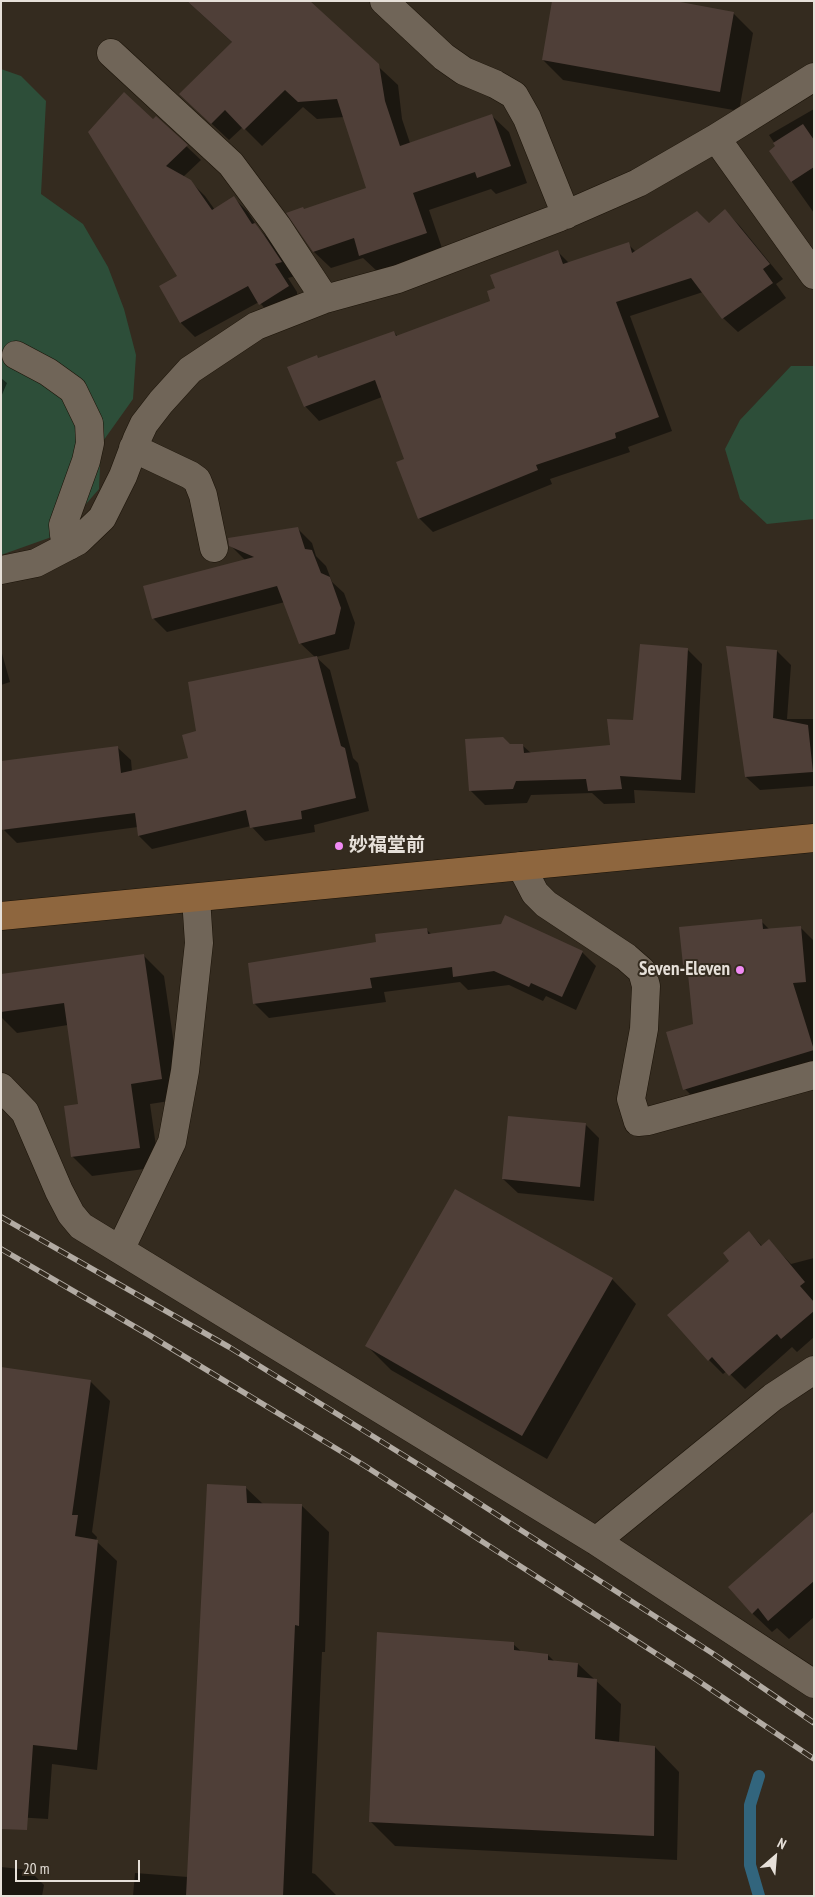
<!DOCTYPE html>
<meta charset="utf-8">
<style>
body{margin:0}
#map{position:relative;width:815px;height:1897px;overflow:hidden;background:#342b1f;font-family:"PT Sans Narrow",sans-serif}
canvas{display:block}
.frame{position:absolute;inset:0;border:2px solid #e6e0d9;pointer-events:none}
.north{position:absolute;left:750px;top:1832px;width:50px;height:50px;-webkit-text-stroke:4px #342b1f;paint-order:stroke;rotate:27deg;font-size:14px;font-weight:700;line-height:20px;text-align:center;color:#e6e0d9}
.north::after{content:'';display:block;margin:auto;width:18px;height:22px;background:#e6e0d9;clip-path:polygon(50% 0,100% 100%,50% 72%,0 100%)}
.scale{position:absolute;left:15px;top:1860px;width:125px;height:22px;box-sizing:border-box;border:2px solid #e6e0d9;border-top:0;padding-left:6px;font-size:15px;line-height:18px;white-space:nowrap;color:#e6e0d9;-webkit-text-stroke:4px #342b1f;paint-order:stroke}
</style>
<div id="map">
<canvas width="815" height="1897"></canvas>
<div class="frame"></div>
<div class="north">N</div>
<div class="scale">20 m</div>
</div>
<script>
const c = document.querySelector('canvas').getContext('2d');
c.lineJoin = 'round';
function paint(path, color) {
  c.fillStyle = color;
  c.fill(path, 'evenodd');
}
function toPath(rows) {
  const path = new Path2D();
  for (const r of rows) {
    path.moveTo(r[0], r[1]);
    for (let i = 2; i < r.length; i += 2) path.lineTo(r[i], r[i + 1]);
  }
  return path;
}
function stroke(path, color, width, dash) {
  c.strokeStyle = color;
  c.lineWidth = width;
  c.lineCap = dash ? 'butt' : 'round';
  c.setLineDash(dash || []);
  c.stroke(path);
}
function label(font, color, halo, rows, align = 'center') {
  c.font = font + ' "PT Sans Narrow","Noto Sans JP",sans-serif';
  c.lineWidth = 4;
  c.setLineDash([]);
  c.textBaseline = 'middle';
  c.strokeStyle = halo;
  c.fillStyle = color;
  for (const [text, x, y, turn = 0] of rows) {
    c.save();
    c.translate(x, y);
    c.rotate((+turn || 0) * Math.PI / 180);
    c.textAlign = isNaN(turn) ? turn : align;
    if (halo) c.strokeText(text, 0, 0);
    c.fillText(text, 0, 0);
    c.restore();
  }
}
const green = toPath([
 [1,69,21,76,46,101,41,194,83,224,108,267,124,309,136,355,133,399,101,444,99,489,60,534,1,555],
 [791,366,814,366,814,519,767,524,740,499,725,449,740,420]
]);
const shadow = toPath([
 [187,1,308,1,398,85,402,119,410,143,491,115,509,132,527,183,496,194,491,189,429,210,443,251,378,272,363,258,331,268,313,251,368,189,344,117,317,119,303,107,262,146,243,127,229,140,180,94,233,43],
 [733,13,753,33,739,111,563,80,543,60],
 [814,109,814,213,770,151,777,147,769,135],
 [156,118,201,160,183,177,190,181,205,196,215,210,234,198,248,212,258,228,269,239,295,276,288,278,297,292,297,304,274,318,259,302,195,337,181,323,161,287,179,277,153,121],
 [725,211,739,225,783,279,776,284,786,298,738,332,723,318,703,292,630,316,672,431,628,447,630,452,550,479,552,484,433,532,419,518,406,459,382,397,319,421,305,406,319,359,394,332,398,337,492,302,496,289,557,251,569,263,628,244,636,252,709,224],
 [1,378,7,383,1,397],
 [297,528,312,543,316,556,326,566,332,582,344,593,355,623,349,649,316,657,330,670,353,758,358,763,369,811,314,825,315,832,265,841,251,826,152,849,139,836,138,827,17,843,4,830,117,747,131,760,132,772,189,759,198,732,315,657,300,643,285,602,167,632,153,618,246,561,230,545],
 [1,650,10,682,1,685],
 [688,650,702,664,695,793,634,790,635,803,604,804,592,793,531,795,527,803,485,805,470,790,510,745,522,745,531,753,611,746,635,722],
 [777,651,791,665,787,719,814,719,814,786,760,790,746,777],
 [761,921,770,930,800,927,814,941,814,1073,702,1106,685,1089,694,1025,689,970,684,964],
 [426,929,432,935,582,952,596,966,576,1010,546,996,543,1001,509,985,468,990,460,982,384,992,386,1002,269,1018,254,1003,377,943],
 [144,956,164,976,182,1099,150,1104,159,1167,92,1176,72,1156,80,1105,68,1025,17,1033,1,1017,1,976],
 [585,1124,599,1138,594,1201,518,1193,503,1179],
 [749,1232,762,1246,769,1241,791,1264,814,1258,814,1337,797,1352,792,1347,745,1389,727,1371,723,1374,709,1360,731,1261],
 [612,1279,636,1304,547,1459,391,1370,367,1346],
 [90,1381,110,1401,92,1532,97,1537,96,1541,117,1561,97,1770,52,1764,48,1819,15,1817],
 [245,1487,263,1504,301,1505,329,1532,325,1652,322,1652,312,1873,315,1874,337,1896,133,1896,135,1873,188,1877],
 [814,1513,814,1617,789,1639,777,1628,772,1632,752,1613],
 [513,1644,522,1652,548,1655,555,1662,578,1664,621,1704,619,1743,655,1747,679,1772,677,1860,395,1846,371,1822],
 [1,1867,29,1870,44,1885,42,1896,1,1896]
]);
const stream = toPath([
 [759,1776,750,1805,750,1865,759,1896]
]);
const building = toPath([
 [187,1,310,1,379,64,385,101,400,146,492,114,511,166,477,178,475,172,413,193,427,233,359,256,354,238,313,252,286,213,303,207,304,209,366,188,337,99,298,102,285,90,244,130,225,110,211,124,179,94,232,42],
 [552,1,675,1,734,12,720,92,542,60],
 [124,92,153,119,156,116,188,145,166,166,191,180,212,210,234,196,252,224,255,223,264,235,282,262,275,264,289,286,259,305,248,286,180,323,159,286,177,276,88,132],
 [803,124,814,140,814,167,791,182,769,151,775,146,773,143],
 [725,209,770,264,763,269,773,283,722,319,691,278,616,302,659,417,615,433,616,438,536,465,538,470,418,519,396,462,404,459,375,380,304,407,287,367,317,355,318,358,394,331,396,336,490,301,487,291,495,288,490,275,558,250,563,264,629,242,632,253,697,211,709,223],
 [298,527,305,549,312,550,321,573,330,577,341,608,335,634,299,644,277,586,152,619,143,586,254,557,229,546,228,538],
 [640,644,688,648,681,780,620,776,622,789,588,791,586,779,516,781,513,789,469,791,465,739,503,737,510,744,523,744,524,753,610,745,607,719,633,720],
 [726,646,777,650,773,718,808,725,813,772,745,777],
 [317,656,341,746,345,748,356,798,301,811,302,819,250,828,246,810,138,836,135,813,1,830,1,761,118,746,121,773,188,758,182,735,196,731,188,682],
 [505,915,583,951,562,997,531,983,529,987,494,971,453,977,452,967,370,978,372,988,253,1004,248,963,376,942,375,934,427,928,428,934,501,924],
 [762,919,763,929,801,926,806,982,793,983,814,1050,683,1090,666,1032,693,1024,687,964,683,965,679,927],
 [144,954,162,1079,131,1084,140,1148,71,1157,64,1106,78,1104,64,1003,1,1012,1,974],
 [508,1116,586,1123,580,1187,502,1179],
 [455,1189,613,1278,522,1436,365,1346],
 [749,1231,761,1246,769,1239,805,1282,800,1286,814,1302,814,1311,781,1339,777,1334,729,1376,712,1357,708,1361,667,1315,729,1261,723,1253],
 [1,1367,91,1380,72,1515,78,1515,75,1536,98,1540,77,1750,33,1745,27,1830,1,1829],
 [207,1484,246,1486,247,1503,302,1504,299,1626,295,1625,283,1896,186,1896],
 [814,1511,814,1581,768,1621,758,1608,752,1614,728,1587],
 [377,1632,514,1642,514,1650,548,1654,548,1660,578,1663,577,1677,597,1679,595,1739,655,1746,654,1836,369,1822]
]);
const street = toPath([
 [384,1,444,57,464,71,495,84,514,95,527,118,566,215],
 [111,53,231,164,277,226,325,299],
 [716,138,814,275],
 [16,355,48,372,73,390,89,423,90,443,86,461,63,525,64,535,69,546],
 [133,448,190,475,197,480,203,495,214,548],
 [1,570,36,563,78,541,102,518,123,476,137,439,144,424,161,402,190,370,256,326,325,299,398,279,558,218,638,183,716,138,814,77],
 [521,866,535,893,546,904,626,957,642,971,646,986,644,1029,631,1099,638,1122,648,1121,814,1075],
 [1,1087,25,1112,59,1191,71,1214,81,1226,596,1541,814,1684],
 [120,1250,172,1142,185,1071,199,943,196,898],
 [596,1541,773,1397,814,1370]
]);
const secondary = toPath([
 [1,916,814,838]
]);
const rail = toPath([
 [1,1217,229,1347,429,1471,712,1653,814,1723],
 [1,1249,149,1335,365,1466,697,1680,814,1759]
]);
const markers = [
 [339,846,5,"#f18af4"],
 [740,970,5,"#f18af4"]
];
const poiNames = [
 ["妙福堂前",349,846],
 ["Seven-Eleven",730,970,"right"]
];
paint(green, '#2d4e39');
paint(shadow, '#0007');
stroke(stream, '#32657d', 12);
paint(building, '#4f3f38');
stroke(street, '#1b1308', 29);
stroke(secondary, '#1b1308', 29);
stroke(street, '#706558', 28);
stroke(secondary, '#8e663e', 28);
stroke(rail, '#b2aba3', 5.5);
stroke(rail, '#342b1f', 4, [11]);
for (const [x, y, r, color] of markers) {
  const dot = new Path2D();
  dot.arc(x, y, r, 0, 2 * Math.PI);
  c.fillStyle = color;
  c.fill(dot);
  stroke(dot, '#342b1f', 2);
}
label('bold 19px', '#e6e0d9', '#342b1f', poiNames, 'left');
</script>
